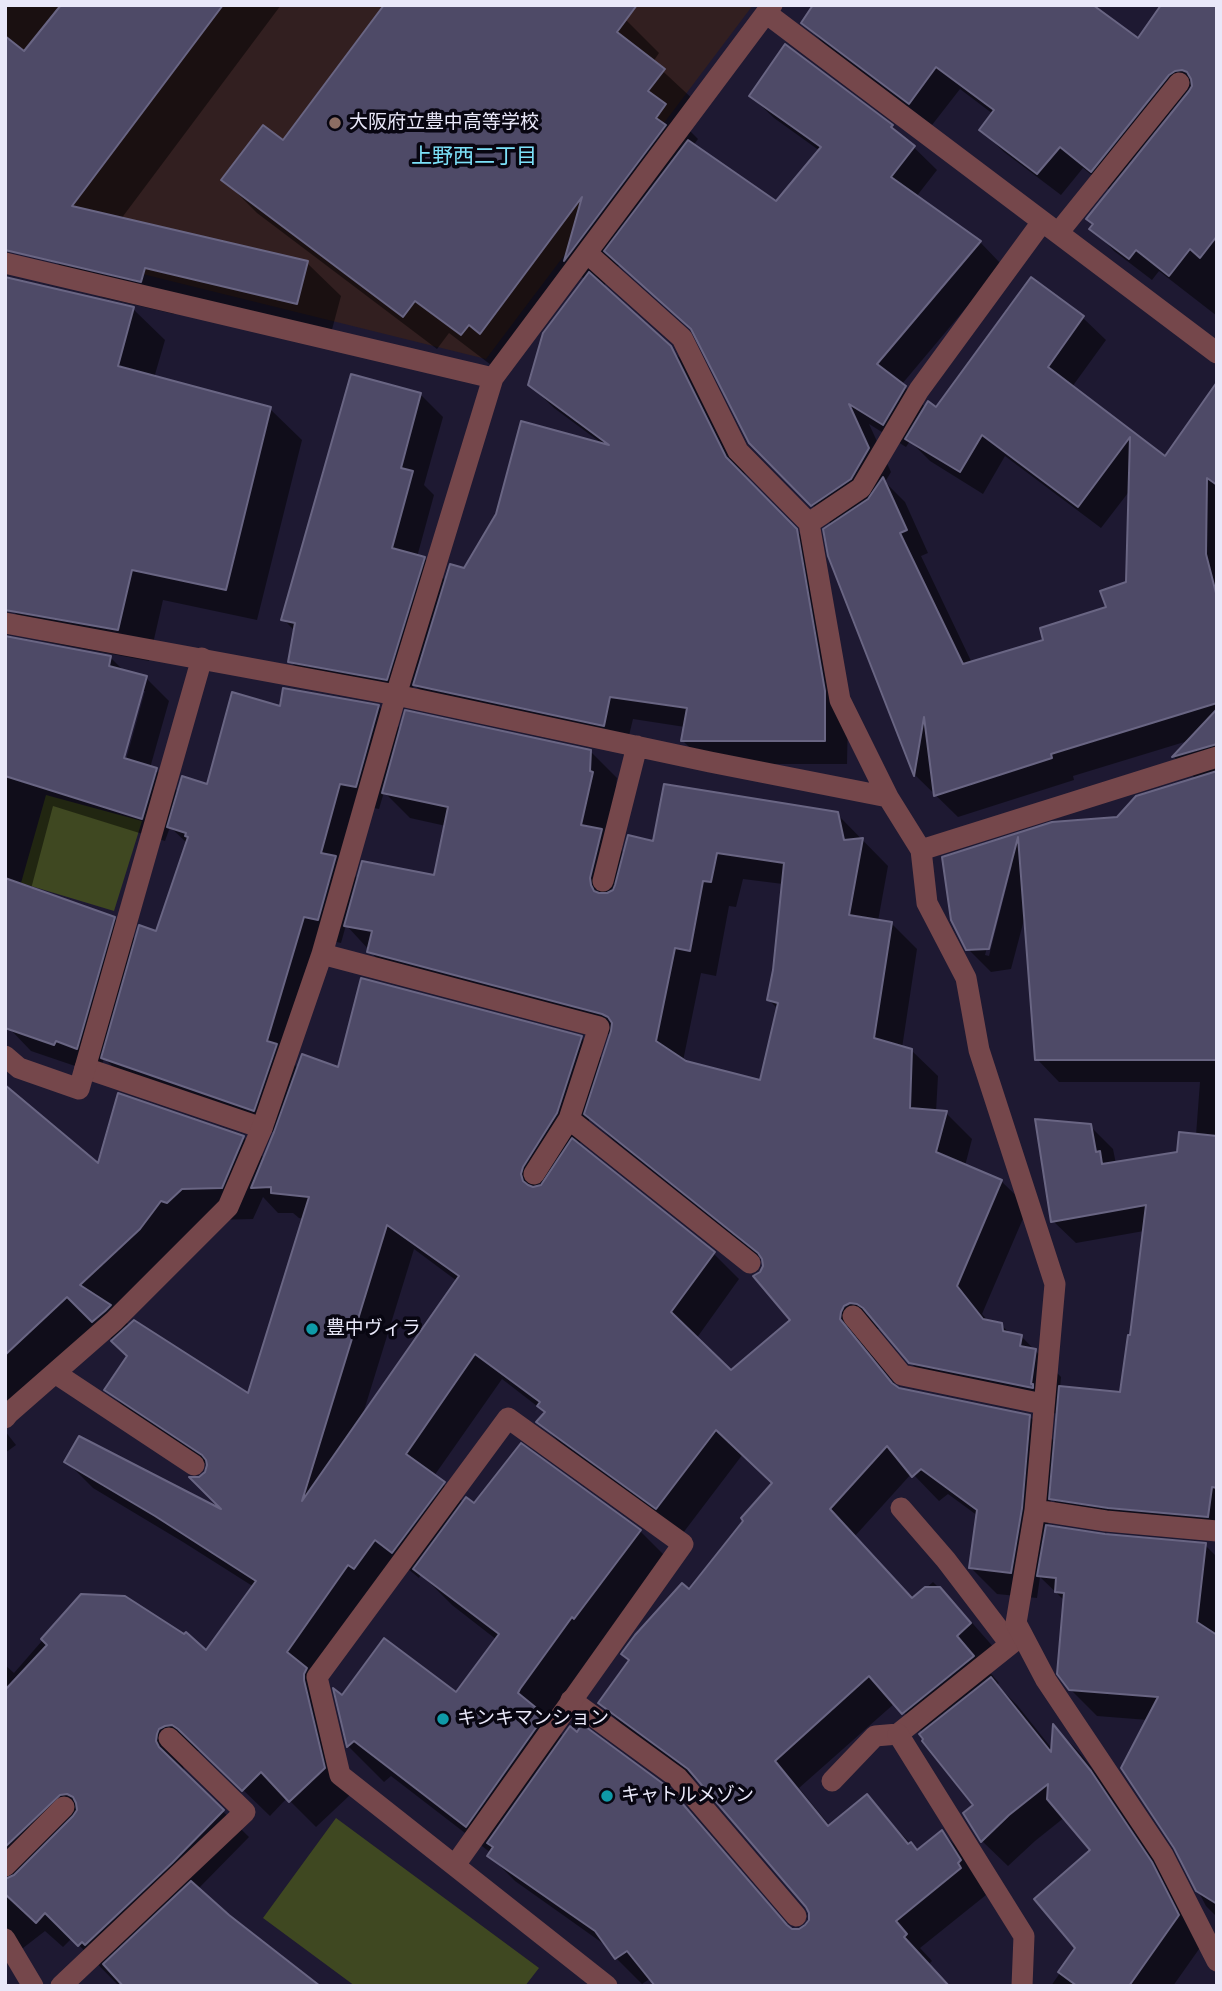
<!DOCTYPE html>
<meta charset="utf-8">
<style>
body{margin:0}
#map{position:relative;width:1222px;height:1991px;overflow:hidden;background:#1e1932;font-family:Signika,sans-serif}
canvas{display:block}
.frame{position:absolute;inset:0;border:7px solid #e9e8f9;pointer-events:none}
</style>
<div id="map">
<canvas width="1222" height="1991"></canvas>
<div class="frame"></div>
</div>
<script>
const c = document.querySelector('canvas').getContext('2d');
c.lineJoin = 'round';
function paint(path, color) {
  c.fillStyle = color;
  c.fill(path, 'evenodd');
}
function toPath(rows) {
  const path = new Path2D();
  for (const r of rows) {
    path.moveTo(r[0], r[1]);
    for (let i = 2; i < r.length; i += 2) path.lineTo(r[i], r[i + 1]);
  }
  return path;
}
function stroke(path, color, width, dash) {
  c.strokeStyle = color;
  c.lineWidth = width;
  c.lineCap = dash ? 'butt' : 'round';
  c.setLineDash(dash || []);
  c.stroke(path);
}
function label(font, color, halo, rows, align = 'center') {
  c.font = font + ' Signika,"Noto Sans JP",sans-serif';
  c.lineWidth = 7;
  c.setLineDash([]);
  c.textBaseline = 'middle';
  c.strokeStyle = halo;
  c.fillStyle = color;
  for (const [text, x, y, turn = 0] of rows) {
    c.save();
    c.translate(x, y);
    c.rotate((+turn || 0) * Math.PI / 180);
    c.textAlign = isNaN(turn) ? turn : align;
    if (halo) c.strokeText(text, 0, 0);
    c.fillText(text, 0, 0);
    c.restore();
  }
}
const education = toPath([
 [5,5,753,5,486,359,5,240]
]);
const green = toPath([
 [46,795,142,821,114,911,21,883],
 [336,1818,539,1968,525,1986,355,1986,263,1918]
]);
const shadow = toPath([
 [5,5,281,5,121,219,307,263,341,296,330,337,178,300,174,314,102,297,5,224],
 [1217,5,1217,316,1159,271,1152,280,1114,251,1092,228,1111,191,1083,168,1061,195,1004,152,981,130,993,114,960,89,932,125,825,45,803,22,1139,41],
 [626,20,659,53,653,62,697,103,682,123,698,139,693,146,777,203,820,151,774,118,751,96,786,47,892,126,937,170,916,197,980,242,1002,265,902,384,926,408,936,410,1031,279,1083,318,1106,340,1072,387,1165,458,1217,416,1217,1537,1074,1521,1051,1498,1048,1527,1105,1536,1205,1545,1217,1557,1217,1917,1206,1906,1175,1847,1148,1720,1097,1716,1070,1689,1065,1601,1040,1577,1037,1598,997,1594,971,1568,978,1516,948,1494,939,1501,912,1473,855,1536,913,1600,933,1582,959,1608,996,1650,982,1663,999,1683,997,1685,1017,1705,1053,1750,1055,1728,1079,1752,1117,1799,1204,1942,1173,1986,1051,1986,1077,1948,1092,1850,1065,1817,1035,1841,1008,1866,982,1841,975,1805,923,1733,895,1703,799,1788,830,1826,867,1796,918,1852,942,1832,968,1858,986,1887,983,1890,986,1895,920,1948,932,1961,929,1964,949,1986,657,1986,651,1978,642,1984,616,1958,608,1947,515,1881,489,1855,491,1853,391,1776,384,1782,349,1747,336,1692,342,1697,456,1694,497,1640,452,1605,421,1574,419,1578,402,1564,314,1677,332,1696,330,1701,350,1795,316,1827,287,1798,270,1816,206,1754,199,1751,191,1751,182,1762,185,1774,249,1837,198,1889,228,1917,319,1986,119,1986,72,1938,63,1947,45,1931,5,1962,5,1665,14,1673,82,1595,206,1653,254,1587,183,1542,93,1488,67,1462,228,1515,200,1479,207,1473,209,1466,133,1416,107,1390,129,1356,100,1328,5,1416,5,1087,99,1166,243,1137,265,1159,276,1133,127,1081,104,1058,100,1071,78,1067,31,1051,8,1027,5,998,5,638,111,658,125,672,146,678,169,701,150,768,156,770,179,793,208,786,281,708,284,690,379,707,402,730,591,752,617,778,610,839,625,854,655,843,837,814,888,866,878,921,891,923,917,949,902,1048,911,1050,938,1076,936,1112,946,1113,972,1139,965,1166,1001,1181,1028,1207,982,1314,989,1322,1001,1325,1011,1334,1021,1336,1061,1377,1060,1388,1122,1394,1132,1337,1144,1231,1076,1243,1053,1221,1090,1126,1113,1149,1116,1164,1179,1153,1196,1135,1200,1082,1059,1082,1037,1059,1025,916,1011,969,991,972,968,949,944,858,1053,824,1117,819,1196,779,1174,757,1191,740,1073,776,1074,780,958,817,915,775,830,556,832,525,750,442,695,332,620,264,603,287,694,371,749,482,819,554,848,715,847,764,706,764,683,741,685,727,633,719,626,748,438,708,414,684,409,701,312,683,290,661,295,631,283,619,352,376,421,395,443,417,424,485,434,495,417,557,424,558,446,581,465,570,604,445,554,408,530,385,585,280,581,276,495,368,449,333,437,349,257,213,224,180,283,142],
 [869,424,906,447,910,441,930,461,983,494,1005,456,1101,528,1131,489,1128,583,1108,609,1045,641,972,663,921,556,928,553,905,502,885,482,891,472],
 [141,691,145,691,124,767,120,766],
 [384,792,410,818,446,826,435,877,359,880,346,867,363,806,379,809],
 [53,806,165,841,170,827,188,844,157,934,137,941,114,918,31,889],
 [1009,865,1012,865,989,956,985,955],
 [743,879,783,884,774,970,769,1000,778,1009,762,1083,683,1061,701,973,716,976,729,906,736,907],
 [346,925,395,978,612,1035,604,1060,581,1038,339,1069,298,1068,291,1061,327,940,341,943],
 [590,1117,613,1140,764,1261,765,1266,761,1273,793,1320,731,1373,696,1339,739,1279,713,1253,579,1146],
 [263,1197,278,1213,293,1213,299,1218,304,1219,249,1396,130,1326,116,1312,214,1220,253,1219],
 [414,1249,457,1281,362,1417],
 [877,1329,883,1329,910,1362,937,1389,1058,1414,1056,1443,1029,1416,900,1390,866,1347],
 [502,1379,546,1413,539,1422,565,1448,683,1533,743,1454,774,1484,690,1591,623,1654,630,1661,600,1703,626,1729,706,1787,807,1907,811,1914,810,1922,798,1931,792,1930,695,1816,668,1789,564,1737,555,1728,676,1567,640,1531,464,1503,434,1476],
 [133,309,165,340,154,378,270,409,302,440,257,620,163,600,149,661,43,641,12,610],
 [5,1431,16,1445,5,1453]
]);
const building = toPath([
 [61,5,223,5,72,206,308,261,297,304,145,268,141,282,5,250,5,36,24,51,61,5],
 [384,5,637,5,617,32,665,69,648,91,666,104,656,118,666,125,564,261,582,197,480,334,469,325,461,335,415,301,403,317,221,180,263,125,283,140,384,5],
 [813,5,1093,5,1138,38,1161,5,1217,5,1217,236,1200,258,1190,249,1169,276,1136,250,1129,259,1089,229,1093,224,1086,219,1189,91,1192,86,1191,79,1187,72,1182,70,1175,71,1169,75,1091,172,1060,147,1037,174,979,130,994,110,936,67,909,104,801,23,813,5],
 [785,44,893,125,891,127,915,146,891,177,981,241,877,364,906,386,883,425,849,404,869,448,851,479,811,506,749,443,691,329,604,251,688,140,776,201,821,147,749,96,785,44],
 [589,272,671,346,726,457,797,529,825,691,825,741,681,741,687,708,610,697,604,726,413,685,450,564,464,568,496,514,521,421,609,445,528,385,543,333,589,272],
 [5,277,134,307,118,366,271,407,226,590,132,570,118,630,5,610,5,277],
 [1031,277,1084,316,1048,367,1165,456,1217,382,1217,485,1207,478,1206,554,1217,597,1217,703,1051,754,1052,758,934,796,924,717,914,776,828,556,823,529,868,499,883,477,907,530,900,533,963,664,1043,640,1040,628,1106,607,1100,591,1126,582,1130,437,1078,507,982,435,960,472,905,439,928,401,936,407,1031,277],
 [351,374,421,393,401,468,413,471,392,548,425,557,387,680,288,662,295,623,281,620,351,374],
 [5,636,111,656,109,666,147,676,124,758,157,768,142,819,5,776,5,636],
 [283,688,379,705,356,787,340,784,321,853,336,856,318,920,304,917,267,1041,277,1044,254,1111,101,1058,139,925,156,931,188,837,185,836,186,833,167,827,182,776,207,784,232,692,280,706,283,688],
 [1217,709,1217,744,1172,757,1217,709],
 [405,710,591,750,590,771,593,772,581,825,602,829,590,878,591,885,594,891,599,893,607,893,613,890,615,885,628,835,653,841,664,784,838,812,844,840,863,838,849,915,892,922,874,1038,912,1049,910,1108,947,1111,936,1152,1002,1180,957,1286,983,1319,1002,1323,1003,1331,1022,1335,1020,1346,1036,1349,1031,1384,1033,1384,1033,1388,909,1363,863,1308,857,1304,850,1303,844,1306,841,1312,840,1319,892,1383,899,1388,1030,1415,1022,1508,1011,1573,969,1568,977,1510,921,1469,912,1477,887,1446,830,1509,912,1598,925,1587,940,1587,971,1623,957,1636,974,1656,902,1714,869,1676,775,1761,828,1826,867,1794,908,1844,911,1842,917,1850,942,1830,961,1860,958,1863,961,1868,896,1921,907,1934,904,1937,949,1986,655,1986,627,1951,615,1959,595,1931,487,1856,493,1847,487,1843,570,1726,577,1732,582,1724,669,1788,787,1925,792,1929,799,1929,805,1925,809,1920,809,1913,806,1907,688,1769,598,1703,629,1660,621,1654,635,1635,682,1583,689,1589,743,1521,741,1518,772,1483,716,1430,656,1509,536,1422,545,1412,537,1406,540,1402,475,1354,406,1454,445,1482,392,1553,375,1540,354,1569,348,1565,287,1652,307,1668,304,1674,304,1680,325,1768,289,1802,261,1772,242,1791,178,1729,172,1725,165,1726,159,1729,157,1734,156,1741,159,1747,224,1810,172,1863,85,1945,82,1942,78,1946,45,1913,36,1923,5,1894,5,1879,14,1875,73,1816,77,1810,76,1803,73,1797,67,1794,60,1795,5,1847,5,1690,47,1645,41,1639,81,1594,125,1596,184,1634,186,1632,206,1650,256,1581,155,1516,64,1462,79,1436,221,1509,189,1477,199,1477,205,1472,207,1465,206,1460,202,1455,104,1390,127,1356,111,1341,134,1320,248,1393,309,1197,271,1193,271,1187,251,1188,274,1132,302,1054,338,1067,361,978,582,1036,557,1113,523,1167,521,1174,523,1181,528,1185,533,1187,541,1185,572,1138,715,1252,671,1312,731,1370,790,1320,753,1276,760,1272,763,1266,762,1259,758,1253,584,1114,611,1031,612,1023,608,1017,602,1014,367,952,372,931,344,926,362,861,434,875,448,807,382,793,405,710],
 [717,853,784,863,773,970,767,1000,778,1003,760,1080,686,1061,656,1041,675,948,690,951,703,881,711,882,717,853],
 [387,1225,459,1276,302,1501,387,1225],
 [1217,771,1217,1060,1035,1060,1018,837,989,949,966,950,951,920,942,857,1052,822,1117,817,1136,796,1217,771],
 [5,878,115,917,77,1049,56,1041,54,1045,5,1028,5,878],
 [5,1085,98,1163,118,1093,244,1136,222,1188,182,1189,167,1203,161,1201,140,1229,80,1285,111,1305,105,1311,92,1322,67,1297,5,1355,5,1085],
 [1035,1119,1091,1124,1096,1152,1100,1151,1102,1164,1177,1152,1179,1132,1217,1136,1217,1488,1212,1487,1208,1517,1108,1508,1049,1499,1059,1386,1120,1392,1128,1335,1130,1335,1146,1205,1051,1222,1035,1119],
 [521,1443,641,1530,574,1619,572,1617,520,1689,518,1693,545,1715,466,1827,354,1741,347,1747,333,1688,342,1695,384,1638,456,1692,499,1634,413,1569,466,1497,474,1503,521,1443],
 [1046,1525,1105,1534,1206,1543,1197,1622,1217,1635,1217,1904,1196,1891,1174,1848,1121,1768,1158,1697,1069,1690,1057,1674,1064,1593,1055,1592,1056,1578,1037,1576,1046,1525],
 [991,1677,1051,1752,1053,1724,1091,1771,1152,1862,1179,1915,1129,1986,1077,1986,1058,1972,1075,1948,1034,1899,1090,1850,1047,1799,1048,1784,1009,1815,981,1842,963,1813,973,1805,922,1741,923,1739,919,1734,991,1677],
 [191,1881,229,1915,320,1986,123,1986,103,1964,191,1881]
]);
const service = toPath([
 [85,1068,262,1128],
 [901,1508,946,1560,1010,1644],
 [571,1700,678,1778,796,1916],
 [832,1781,875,1736,898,1734,1022,1635],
 [5,1866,64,1807]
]);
const minor = toPath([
 [766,13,1217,353],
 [1058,233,1179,83],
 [587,253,682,338,738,451,809,523,840,700,888,797],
 [5,263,493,378],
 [809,523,861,488,919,390,1042,222],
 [5,623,396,695,710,762,888,797,921,850,927,903,966,978,979,1050,1055,1284,1035,1510],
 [921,850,1217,757],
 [603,881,637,746],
 [322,954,599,1027,569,1119,750,1263],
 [5,1056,19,1068,79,1089,202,658],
 [534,1174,569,1119],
 [853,1316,902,1375,1043,1404],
 [55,1373,194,1465],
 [5,1418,9,1413,114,1321,228,1207,262,1128,322,954,396,695,493,378,772,5],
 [1217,1531,1106,1521,1035,1510,1016,1623,1046,1680,1163,1855,1217,1961],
 [898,1734,1024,1936,1022,1986],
 [455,1865,683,1544,508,1418,317,1677,340,1775,607,1986],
 [5,1939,33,1986],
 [61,1986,245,1812,169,1738]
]);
const markers = [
 [335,123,7,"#8d6e63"],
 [312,1329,7,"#0f9aa8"],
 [443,1719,7,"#0f9aa8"],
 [607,1796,7,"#0f9aa8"]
];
const poiNames = [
 ["大阪府立豊中高等学校",349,123],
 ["豊中ヴィラ",326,1329],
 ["キンキマンション",457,1719],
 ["キャトルメゾン",621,1796]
];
const neighbourhoodNames = [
 ["上野西二丁目",474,157]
];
paint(education, '#321f20');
paint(green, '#3f4821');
paint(shadow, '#0007');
paint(building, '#4e4a67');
stroke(building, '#696583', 2);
stroke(service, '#75474b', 21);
stroke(minor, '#75474b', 21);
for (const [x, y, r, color] of markers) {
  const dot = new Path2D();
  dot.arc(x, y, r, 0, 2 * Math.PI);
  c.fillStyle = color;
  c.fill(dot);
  stroke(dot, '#080611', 2.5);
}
label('19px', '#e9e8f9', '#080611', poiNames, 'left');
label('21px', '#7ce1f9', '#080611', neighbourhoodNames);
</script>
